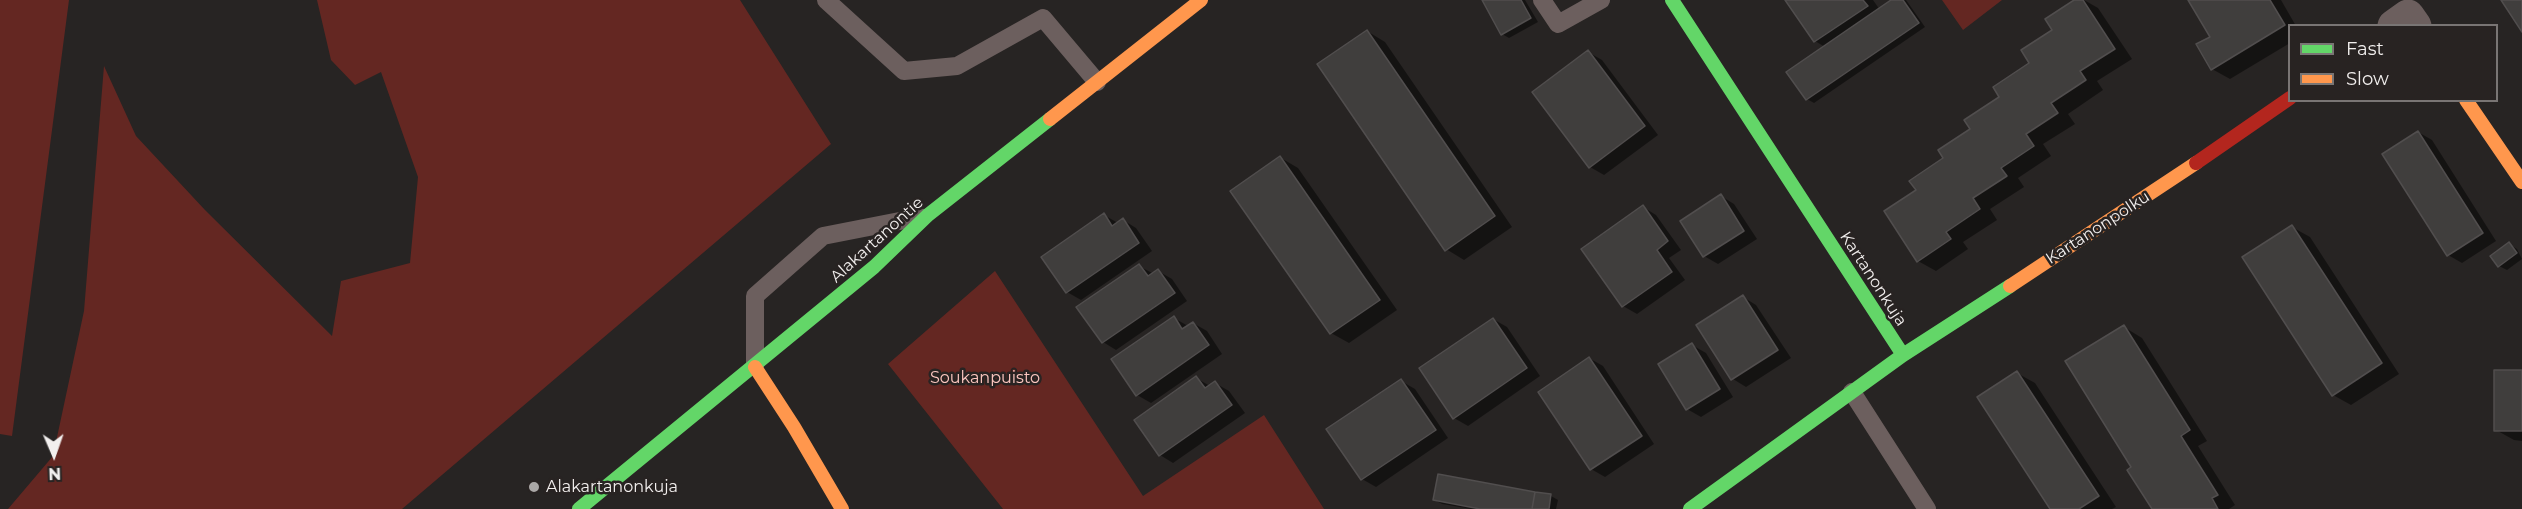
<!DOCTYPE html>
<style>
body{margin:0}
#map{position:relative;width:2522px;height:509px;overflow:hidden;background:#272423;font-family:Montserrat,sans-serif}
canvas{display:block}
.legend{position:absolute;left:2288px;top:24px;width:210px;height:78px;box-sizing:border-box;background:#282322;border:2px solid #797574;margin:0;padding:8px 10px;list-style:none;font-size:18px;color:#f2efee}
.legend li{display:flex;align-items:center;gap:12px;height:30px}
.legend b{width:30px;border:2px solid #797574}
.north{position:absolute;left:24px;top:425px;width:60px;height:60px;-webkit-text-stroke:4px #282322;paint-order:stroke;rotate:178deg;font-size:16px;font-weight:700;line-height:24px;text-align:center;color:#f2efee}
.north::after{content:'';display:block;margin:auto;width:21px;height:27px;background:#f2efee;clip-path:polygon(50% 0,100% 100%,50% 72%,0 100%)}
</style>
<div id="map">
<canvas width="2522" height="509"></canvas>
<ul class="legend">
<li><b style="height:8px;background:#63d668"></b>Fast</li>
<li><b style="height:8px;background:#ff974d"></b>Slow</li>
</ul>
<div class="north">N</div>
</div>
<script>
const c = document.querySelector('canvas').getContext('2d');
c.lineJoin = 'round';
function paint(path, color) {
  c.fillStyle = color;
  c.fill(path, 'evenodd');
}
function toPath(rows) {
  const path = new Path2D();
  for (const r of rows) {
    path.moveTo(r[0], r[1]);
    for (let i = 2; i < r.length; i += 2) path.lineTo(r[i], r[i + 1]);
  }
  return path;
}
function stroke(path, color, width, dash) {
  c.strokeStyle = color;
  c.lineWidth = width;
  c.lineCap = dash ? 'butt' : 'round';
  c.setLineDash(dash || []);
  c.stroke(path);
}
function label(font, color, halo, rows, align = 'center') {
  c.font = font + ' Montserrat,sans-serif';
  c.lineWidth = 5;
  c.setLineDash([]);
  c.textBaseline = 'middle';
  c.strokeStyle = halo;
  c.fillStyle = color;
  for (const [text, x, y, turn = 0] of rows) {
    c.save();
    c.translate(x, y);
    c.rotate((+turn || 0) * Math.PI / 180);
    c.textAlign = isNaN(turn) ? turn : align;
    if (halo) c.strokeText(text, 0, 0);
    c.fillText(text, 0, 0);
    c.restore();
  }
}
const green = toPath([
 [0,0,69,0,12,436,0,434],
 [317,0,740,0,831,144,402,509,8,509,53,456,84,311,104,66,136,136,205,210,332,336,341,281,410,263,418,177,381,72,355,85,331,60],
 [1942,0,2002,0,1963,30],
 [995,271,1143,496,1264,415,1324,509,1003,509,888,364]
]);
const shadow = toPath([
 [1483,0,1525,0,1538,22,1509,38,1502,34],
 [1787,0,1873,0,1880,10,1894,0,1906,0,1925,27,1814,103,1807,99,1825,47,1815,41],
 [2077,0,2084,0,2098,8,2132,59,2097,81,2103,90,2068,114,2075,124,2043,144,2051,156,2018,178,2024,187,1990,209,1997,220,1963,242,1968,249,1936,271,1918,261,1918,191,2031,64],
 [2190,0,2281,0,2296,26,2290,26,2290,43,2230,79,2212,69,2212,37],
 [1367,31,1385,42,1512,227,1464,260,1446,249],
 [1588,52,1602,60,1658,135,1604,175,1590,167],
 [2418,132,2432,140,2496,241,2462,263,2448,255],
 [1281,158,1298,168,1397,310,1349,343,1331,333],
 [1721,196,1734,204,1757,239,1718,264,1704,256],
 [1643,207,1656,215,1681,250,1669,258,1685,280,1637,314,1623,306],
 [1104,215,1118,223,1123,220,1136,228,1152,251,1081,300,1067,292],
 [2292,227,2310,237,2399,374,2351,405,2333,395],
 [2509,244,2517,249,2522,259,2507,270,2499,266,2492,256],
 [1139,266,1154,274,1158,271,1172,279,1187,301,1116,350,1103,342],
 [1743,297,1756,305,1791,358,1746,387,1733,379],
 [1174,318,1188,326,1193,323,1207,331,1222,354,1151,403,1137,395],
 [1493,319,1507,327,1540,376,1468,426,1454,418],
 [2124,327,2142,338,2207,441,2198,446,2235,505,2229,509,2154,509,2134,467],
 [1692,345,1706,353,1733,397,1701,417,1687,409],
 [1589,358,1603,366,1654,444,1605,477,1591,469],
 [2522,372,2522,441,2514,440,2496,430],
 [2017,373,2035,383,2116,507,2112,509,2052,509],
 [1196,378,1210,386,1215,383,1229,391,1245,413,1173,463,1160,455],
 [1401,381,1415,389,1448,438,1376,487,1362,479,1328,430],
 [1440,475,1551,496,1558,500,1556,509,1471,509,1442,504,1435,500]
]);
const building = toPath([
 [1482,0,1521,0,1531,18,1501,35,1482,0],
 [1785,0,1863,0,1868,6,1814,42,1785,0],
 [1891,0,1903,0,1919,23,1806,100,1786,72,1891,0],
 [2074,0,2083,0,2115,49,2080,71,2086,80,2051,103,2058,113,2026,134,2034,146,2001,168,2007,176,1973,198,1980,209,1946,232,1951,239,1917,262,1884,211,1916,190,1909,181,1943,158,1938,150,1970,129,1964,120,1999,97,1993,87,2029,63,2021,50,2052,30,2045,19,2074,0],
 [2188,0,2270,0,2285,25,2211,70,2196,44,2210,37,2188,0],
 [2501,0,2522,0,2522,32,2501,0],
 [1367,30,1495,216,1445,251,1317,64,1367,30],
 [1588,50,1645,126,1589,168,1532,92,1588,50],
 [2418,131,2483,233,2447,256,2382,154,2418,131],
 [1280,156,1380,300,1330,334,1230,191,1280,156],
 [1721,194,1744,231,1703,257,1680,221,1721,194],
 [1643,205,1668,241,1657,250,1672,272,1622,307,1581,249,1643,205],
 [1104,213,1112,226,1123,218,1139,243,1066,293,1041,257,1104,213],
 [2292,225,2382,363,2332,396,2242,257,2292,225],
 [2509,242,2517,253,2498,267,2490,256,2509,242],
 [1139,264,1148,276,1158,269,1175,293,1102,343,1076,307,1139,264],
 [1743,295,1778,350,1731,380,1696,325,1743,295],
 [1174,316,1182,329,1193,322,1209,345,1136,396,1111,359,1174,316],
 [1493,318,1527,368,1453,419,1419,368,1493,318],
 [2124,325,2190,430,2181,436,2218,495,2212,498,2218,509,2152,509,2127,470,2131,467,2065,361,2124,325],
 [1692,343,1720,389,1686,410,1658,364,1692,343],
 [1589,357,1642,436,1590,470,1538,392,1589,357],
 [2494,370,2522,370,2522,431,2494,431,2494,370],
 [2017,371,2099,496,2079,509,2050,509,1977,397,2017,371],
 [1196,376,1205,388,1215,381,1232,405,1159,456,1134,420,1196,376],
 [1401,379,1436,430,1361,480,1326,429,1401,379],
 [1438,474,1535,492,1532,509,1480,509,1433,500,1438,474],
 [1535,492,1551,494,1549,509,1532,509,1535,492]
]);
const lane = toPath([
 [826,0,904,71,957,66,1043,18,1097,82],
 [1542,0,1558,24,1601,0],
 [755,366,755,296,823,236,920,217],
 [1852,392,1927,509]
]);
const street = toPath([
 [2394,26,2408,16,2415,26]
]);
const fast = toPath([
 [1672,0,1903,355],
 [579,509,874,267,928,215,1050,119],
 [1690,509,1903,355,2010,286]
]);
const slow = toPath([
 [2466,100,2522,182],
 [1050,119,1201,0],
 [2010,286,2196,163],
 [755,367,794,427,842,509]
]);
const jam = toPath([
 [2196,163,2290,98]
]);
const markers = [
 [534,487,6,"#aba8a7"]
];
const streetNames = [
 ["Kartanonpolku",2098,228,-33],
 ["Alakartanontie",877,240,-42],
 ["Kartanonkuja",1873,279,57]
];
const parkNames = [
 ["Soukanpuisto",985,378]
];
const poiNames = [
 ["Alakartanonkuja",546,487]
];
paint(green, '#642722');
paint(shadow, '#0007');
paint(building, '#403e3d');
stroke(building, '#514e4e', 1.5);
stroke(lane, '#6c5f5e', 18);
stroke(street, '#6c5f5e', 33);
stroke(fast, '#63d668', 14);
stroke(slow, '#ff974d', 14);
stroke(jam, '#b3261e', 14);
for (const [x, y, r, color] of markers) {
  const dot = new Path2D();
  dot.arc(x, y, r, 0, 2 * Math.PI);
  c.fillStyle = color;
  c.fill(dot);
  stroke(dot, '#282322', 2);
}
label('16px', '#f2efee', '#282322', streetNames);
label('16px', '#fdc7c0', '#282322', parkNames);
label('16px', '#f2efee', '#282322', poiNames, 'left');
</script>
